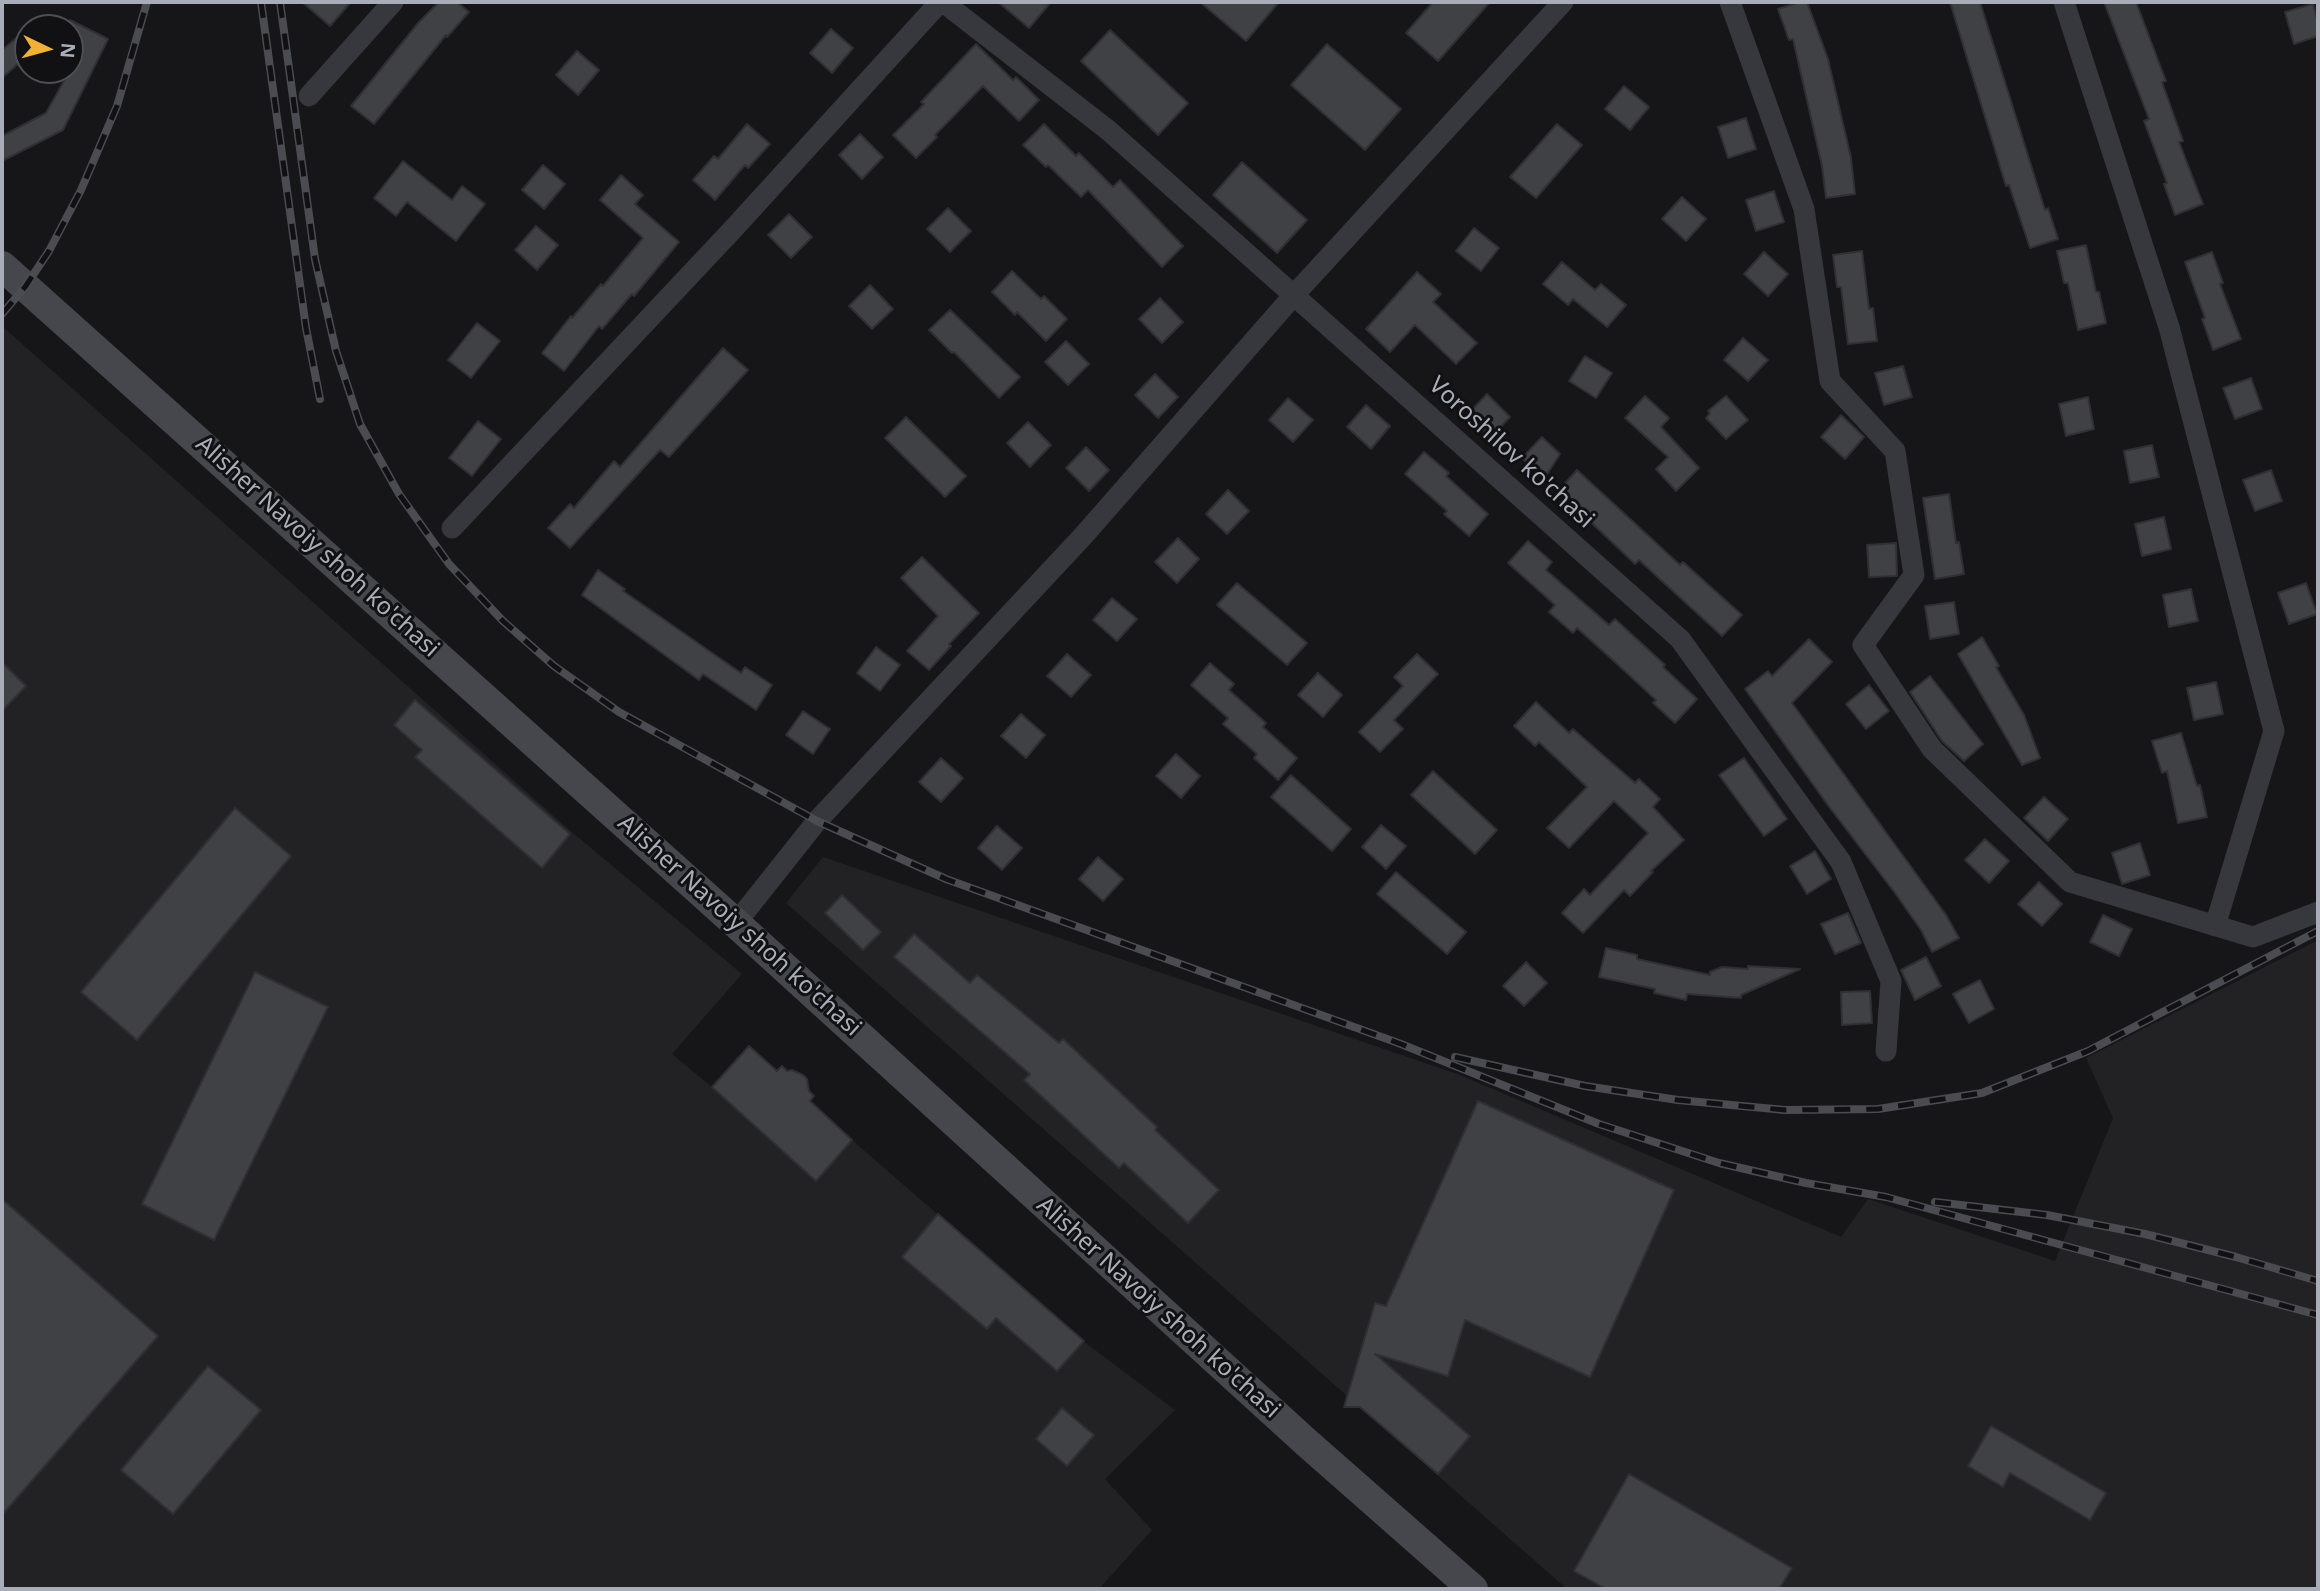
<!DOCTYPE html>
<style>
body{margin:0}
#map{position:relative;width:2320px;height:1591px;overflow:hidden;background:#161618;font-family:"Noto Sans",sans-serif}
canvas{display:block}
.frame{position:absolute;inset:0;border:4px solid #a8adb8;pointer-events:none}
.north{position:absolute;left:14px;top:14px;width:70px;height:70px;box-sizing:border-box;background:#111113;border:2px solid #4d4f55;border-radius:50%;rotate:95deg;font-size:19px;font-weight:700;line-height:28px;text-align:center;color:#a8adb8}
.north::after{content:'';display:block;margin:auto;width:24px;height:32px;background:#f2b134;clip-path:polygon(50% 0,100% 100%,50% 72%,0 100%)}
</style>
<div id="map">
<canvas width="2320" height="1591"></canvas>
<div class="frame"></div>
<div class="north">N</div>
</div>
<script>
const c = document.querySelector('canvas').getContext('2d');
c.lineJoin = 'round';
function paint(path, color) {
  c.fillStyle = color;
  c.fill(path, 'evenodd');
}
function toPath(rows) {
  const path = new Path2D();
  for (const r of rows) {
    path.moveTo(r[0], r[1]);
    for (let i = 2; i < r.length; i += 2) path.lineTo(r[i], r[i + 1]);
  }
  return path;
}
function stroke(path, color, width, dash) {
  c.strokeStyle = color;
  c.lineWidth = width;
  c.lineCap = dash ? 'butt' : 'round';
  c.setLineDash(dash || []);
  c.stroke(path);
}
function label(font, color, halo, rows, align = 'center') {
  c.font = font + ' "Noto Sans",sans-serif';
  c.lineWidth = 6;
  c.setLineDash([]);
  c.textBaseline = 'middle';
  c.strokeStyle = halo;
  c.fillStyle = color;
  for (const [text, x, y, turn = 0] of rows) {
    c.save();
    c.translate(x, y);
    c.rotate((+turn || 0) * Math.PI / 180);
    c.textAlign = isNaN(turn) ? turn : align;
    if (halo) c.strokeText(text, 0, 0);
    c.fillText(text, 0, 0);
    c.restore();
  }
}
const built = toPath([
 [2,326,573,833,742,974,672,1054,712,1087,777,1071,782,1066,787,1071,792,1070,803,1075,807,1079,809,1091,814,1096,810,1102,852,1140,1083,1341,1175,1410,1105,1479,1152,1530,1099,1589,2,1589],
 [823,857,1460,1075,1841,1237,1868,1199,2055,1261,2113,1118,2086,1058,2318,940,2318,1589,1567,1589,786,903]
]);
const building = toPath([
 [302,2,351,2,330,26,302,2],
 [439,2,457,2,469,12,447,37,446,35,374,124,351,106,419,22,439,2],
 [998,2,1051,2,1029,28,998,2],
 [1200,2,1279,2,1246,41,1200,2],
 [1433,2,1490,2,1438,61,1406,33,1433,2],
 [1800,2,1807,2,1828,59,1851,158,1855,194,1826,198,1822,166,1793,39,1789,40,1778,9,1800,2],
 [1950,2,1980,2,2045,210,2048,208,2058,239,2030,248,2009,185,2006,186,1950,2],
 [2104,2,2136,2,2166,81,2162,82,2183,141,2179,142,2203,204,2175,215,2164,184,2167,183,2144,121,2149,119,2104,2],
 [2313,4,2318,22,2318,36,2294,44,2285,12,2313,4],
 [70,20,108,39,63,130,2,161,2,136,46,113,70,70,79,51,70,46,70,20],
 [28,28,28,55,2,78,2,50,28,28],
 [831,29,853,48,832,73,810,53,831,29],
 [1110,30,1188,103,1158,135,1081,61,1110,30],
 [976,44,1013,80,1016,77,1039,100,1019,121,983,86,935,135,937,137,916,158,893,135,924,104,921,102,976,44],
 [1327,44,1401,109,1365,150,1291,85,1327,44],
 [577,51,599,70,578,95,556,75,577,51],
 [1624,86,1649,107,1630,130,1605,109,1624,86],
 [1746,118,1756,149,1728,158,1718,127,1746,118],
 [747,124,770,144,748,168,745,165,715,200,693,180,714,156,718,159,747,124],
 [1044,124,1076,156,1079,153,1113,187,1120,180,1183,246,1162,267,1088,190,1081,197,1048,165,1046,167,1023,145,1044,124],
 [1557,124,1582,145,1536,198,1510,177,1557,124],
 [860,134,883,157,862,179,839,155,860,134],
 [403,161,452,200,462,186,485,204,456,241,407,202,396,216,374,198,403,161],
 [1242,162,1307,220,1277,253,1213,195,1242,162],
 [543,165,565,184,544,209,522,190,543,165],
 [621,175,643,195,635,204,679,242,634,296,632,294,602,329,599,326,564,371,542,353,571,316,572,318,601,284,603,286,643,238,600,200,621,175],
 [1774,191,1784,222,1756,231,1746,200,1774,191],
 [1682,197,1706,219,1686,241,1662,219,1682,197],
 [948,208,971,231,950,252,927,229,948,208],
 [789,214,812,237,791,258,768,235,789,214],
 [536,226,558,245,537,270,515,250,536,226],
 [1474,228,1499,248,1481,271,1456,251,1474,228],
 [2086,245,2096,292,2099,292,2106,323,2078,330,2068,283,2064,283,2057,251,2086,245],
 [1862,251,1869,309,1873,308,1877,341,1848,344,1841,287,1837,287,1833,255,1862,251],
 [1764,252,1788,274,1768,296,1744,274,1764,252],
 [2212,252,2223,283,2220,284,2241,339,2213,350,2202,319,2205,318,2185,262,2212,252],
 [1562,262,1595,290,1601,284,1626,305,1607,327,1573,299,1568,305,1543,284,1562,262],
 [1012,271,1041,299,1044,296,1067,319,1046,341,1017,312,1015,315,992,292,1012,271],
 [1417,272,1441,294,1433,302,1477,343,1456,364,1415,325,1390,352,1366,329,1417,272],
 [870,285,893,309,872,329,849,306,870,285],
 [1160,298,1183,322,1162,343,1139,319,1160,298],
 [950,310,1020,377,999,398,954,352,952,353,929,330,950,310],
 [477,323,500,341,471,378,448,360,477,323],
 [1743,338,1768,360,1748,381,1724,360,1743,338],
 [1066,341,1089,364,1068,385,1045,362,1066,341],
 [723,348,748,370,669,457,660,450,570,548,548,528,570,504,574,508,614,461,620,467,723,348],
 [1585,356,1612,373,1596,398,1569,381,1585,356],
 [1903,366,1912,397,1884,405,1875,373,1903,366],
 [1155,374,1178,397,1158,418,1135,395,1155,374],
 [2251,378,2262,409,2235,419,2223,388,2251,378],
 [1487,394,1510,417,1490,438,1466,416,1487,394],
 [1645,396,1669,418,1661,427,1699,468,1676,491,1656,469,1668,457,1625,418,1645,396],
 [1726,396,1748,420,1726,439,1706,418,1710,413,1708,411,1726,396],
 [2088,397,2094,429,2066,436,2059,404,2088,397],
 [1288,398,1313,420,1293,442,1269,420,1288,398],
 [1366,405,1390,426,1371,449,1347,427,1366,405],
 [1841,415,1864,437,1845,459,1821,437,1841,415],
 [906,417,966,476,945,497,885,438,906,417],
 [478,421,501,439,472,476,449,458,478,421],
 [1028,422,1051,445,1030,467,1007,443,1028,422],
 [1542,437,1560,454,1544,479,1522,458,1542,437],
 [2152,445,2159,477,2130,483,2124,451,2152,445],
 [1086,447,1109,470,1089,491,1066,468,1086,447],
 [1424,452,1449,473,1446,476,1488,514,1469,536,1444,514,1447,511,1405,474,1424,452],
 [1577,470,1680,565,1683,562,1742,615,1722,636,1639,560,1635,564,1558,491,1577,470],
 [2271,470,2282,501,2255,511,2243,480,2271,470],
 [1228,490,1249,511,1227,534,1206,514,1228,490],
 [1949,494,1956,543,1959,542,1964,574,1935,579,1923,498,1949,494],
 [2164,517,2171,549,2142,556,2135,524,2164,517],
 [1178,538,1199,559,1177,583,1155,562,1178,538],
 [1528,541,1552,562,1546,570,1609,625,1615,619,1665,665,1663,667,1697,699,1675,723,1653,703,1656,700,1615,662,1577,628,1573,633,1549,612,1555,605,1508,563,1528,541],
 [1896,543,1897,576,1869,577,1867,545,1896,543],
 [922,557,979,613,949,644,951,646,929,670,907,651,938,616,901,578,922,557],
 [598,570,625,589,623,591,741,673,745,667,772,685,756,710,703,674,699,680,582,595,598,570],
 [1237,583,1307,643,1287,665,1217,605,1237,583],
 [2306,583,2317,614,2289,624,2278,593,2306,583],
 [2191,589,2198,621,2169,627,2163,595,2191,589],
 [1112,598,1137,619,1117,641,1093,620,1112,598],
 [1954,602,1959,634,1930,639,1925,606,1954,602],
 [1982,637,1999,666,1996,667,2024,715,2040,758,2022,765,1958,654,1982,637],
 [1809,639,1832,662,1792,703,1946,915,1959,938,1932,952,1921,930,1895,893,1827,804,1745,689,1768,671,1772,676,1809,639],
 [876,647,900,665,880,691,857,673,876,647],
 [1067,654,1091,675,1071,697,1047,676,1067,654],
 [1417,654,1438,674,1394,720,1403,729,1380,752,1359,732,1403,686,1394,677,1417,654],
 [2,662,26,686,2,711,2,662],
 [1210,663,1234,684,1229,690,1266,723,1263,727,1297,758,1278,780,1254,758,1257,754,1223,724,1228,718,1191,685,1210,663],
 [1318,673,1342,695,1323,717,1298,695,1318,673],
 [1930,676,1983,744,1964,761,1942,741,1910,692,1930,676],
 [2216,682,2223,714,2194,720,2187,688,2216,682],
 [1869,685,1889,711,1866,729,1846,704,1869,685],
 [415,700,570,834,542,868,415,757,422,750,394,725,415,700],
 [1536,702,1569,733,1573,729,1635,783,1639,779,1660,799,1653,807,1684,840,1651,871,1653,872,1630,896,1624,890,1583,933,1562,913,1584,889,1590,895,1648,833,1614,801,1569,848,1547,828,1587,787,1539,742,1535,746,1514,726,1536,702],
 [803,711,830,729,813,754,786,735,803,711],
 [1021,714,1045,735,1026,758,1001,736,1021,714],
 [2181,733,2197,786,2200,785,2207,817,2178,823,2167,771,2162,773,2152,741,2181,733],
 [1176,754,1200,776,1181,798,1156,776,1176,754],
 [941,758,963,778,941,802,919,782,941,758],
 [1744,758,1787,819,1764,836,1719,775,1744,758],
 [1433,771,1497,830,1475,854,1411,795,1433,771],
 [1291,775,1351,829,1332,851,1271,797,1291,775],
 [2044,797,2068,819,2048,841,2024,818,2044,797],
 [235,808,291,856,137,1040,81,992,235,808],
 [1381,825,1406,846,1386,869,1362,847,1381,825],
 [997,826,1022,848,1002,870,978,848,997,826],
 [1985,839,2009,861,1989,883,1965,860,1985,839],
 [2140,843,2150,875,2122,884,2112,853,2140,843],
 [1815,851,1831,879,1807,894,1790,866,1815,851],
 [1098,857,1123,879,1103,901,1079,879,1098,857],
 [1396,872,1466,932,1447,954,1377,894,1396,872],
 [2039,882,2062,904,2042,926,2018,904,2039,882],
 [842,895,881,932,863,950,825,913,842,895],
 [1848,913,1861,943,1835,954,1821,924,1848,913],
 [2103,915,2132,929,2119,956,2090,942,2103,915],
 [914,934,970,983,977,975,1059,1043,1063,1039,1157,1127,1155,1130,1219,1190,1188,1223,1124,1163,1119,1168,1024,1080,1030,1074,894,957,914,934],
 [1606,948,1637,955,1637,959,1710,975,1710,972,1722,967,1748,969,1748,966,1800,969,1741,995,1741,998,1687,994,1686,1000,1654,993,1655,989,1599,977,1606,948],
 [1926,957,1941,986,1915,1000,1901,970,1926,957],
 [1526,962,1547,983,1524,1006,1503,986,1526,962],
 [255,972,328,1007,214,1240,142,1204,255,972],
 [1980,980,1994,1009,1969,1023,1953,994,1980,980],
 [1870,991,1872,1023,1842,1025,1841,992,1870,991],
 [749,1046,777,1071,782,1066,787,1071,792,1070,803,1075,807,1079,809,1091,814,1096,810,1101,852,1140,816,1181,712,1087,749,1046],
 [1478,1101,1674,1190,1590,1377,1465,1320,1448,1376,1375,1354,1470,1436,1438,1474,1360,1407,1344,1407,1375,1303,1386,1306,1478,1101],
 [2,1199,158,1336,2,1515,2,1199],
 [938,1214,1084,1341,1057,1371,996,1318,987,1329,902,1257,938,1214],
 [208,1366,261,1410,173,1514,121,1470,208,1366],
 [1062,1408,1094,1435,1067,1466,1036,1439,1062,1408],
 [1991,1426,2106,1493,2090,1520,2010,1473,2003,1487,1968,1466,1991,1426],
 [1629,1474,1792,1568,1779,1589,1606,1589,1574,1571,1629,1474]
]);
const street = toPath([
 [943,2,1108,130,1680,639,1841,862,1891,981,1886,1051],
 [1730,2,1804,209,1830,381,1895,451,1914,575,1863,645,1932,749,2070,882,2253,937,2318,912],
 [2064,2,2169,327,2274,731,2215,926],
 [309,96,393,2],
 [452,528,735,227,940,2],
 [736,923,817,821,1084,535,1294,295,1563,2]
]);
const secondary = toPath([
 [2,266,741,928,1307,1443,1473,1589]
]);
const rail = toPath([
 [261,2,306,328,320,399],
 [280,2,315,259,336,351,360,424,399,494,449,564,503,621,554,666,619,712,817,821,946,879,1401,1044,1599,1124,1719,1163,1806,1183,1886,1197,2318,1315],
 [2,314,25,287,49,251,81,190,117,106,147,2],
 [1455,1057,1585,1086,1678,1100,1785,1110,1878,1109,1982,1093,2088,1051,2318,931],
 [1935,1202,2047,1215,2145,1234,2236,1257,2318,1281]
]);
const streetNames = [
 ["Voroshilov ko'chasi",1511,453,42],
 ["Alisher Navoiy shoh ko'chasi",317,547,42],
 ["Alisher Navoiy shoh ko'chasi",739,926,42],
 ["Alisher Navoiy shoh ko'chasi",1158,1308,42]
];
paint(built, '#222225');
paint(building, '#404145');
stroke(building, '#303034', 2);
stroke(street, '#37383d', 21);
stroke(secondary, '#45474d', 30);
stroke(rail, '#4a4c52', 8);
stroke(rail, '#111113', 5, [16]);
label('24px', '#a8adb8', '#111113', streetNames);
</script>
